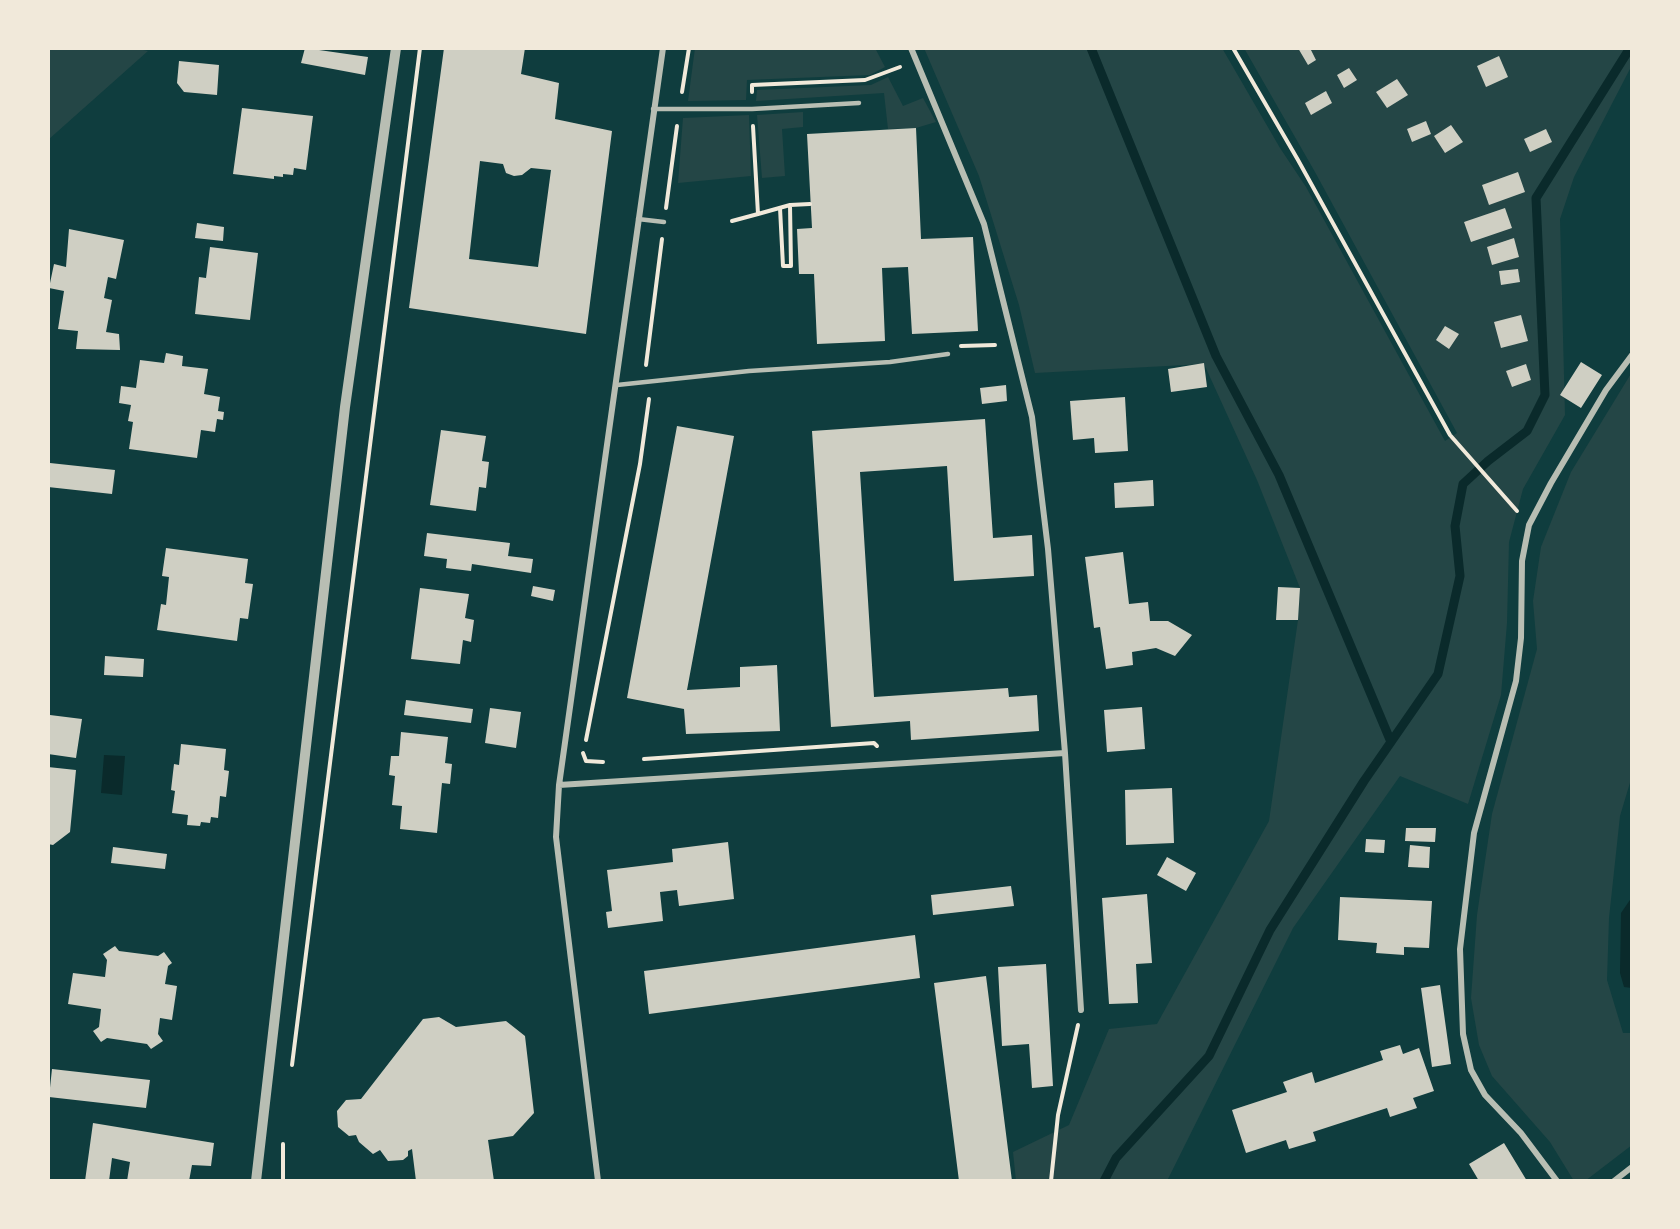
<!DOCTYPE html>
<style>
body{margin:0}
#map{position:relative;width:1680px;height:1229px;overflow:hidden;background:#0f3d3e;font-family:"Open Sans",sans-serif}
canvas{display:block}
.frame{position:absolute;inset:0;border:50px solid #f1e9da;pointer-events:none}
</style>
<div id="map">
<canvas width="1680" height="1229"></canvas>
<div class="frame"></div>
</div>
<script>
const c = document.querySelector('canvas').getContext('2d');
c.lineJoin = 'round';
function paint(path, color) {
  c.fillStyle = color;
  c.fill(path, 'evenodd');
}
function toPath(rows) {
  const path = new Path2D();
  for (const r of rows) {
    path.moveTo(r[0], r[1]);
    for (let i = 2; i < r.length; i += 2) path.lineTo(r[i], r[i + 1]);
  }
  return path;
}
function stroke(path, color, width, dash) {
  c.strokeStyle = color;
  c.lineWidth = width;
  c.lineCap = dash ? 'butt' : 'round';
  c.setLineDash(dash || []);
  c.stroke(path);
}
const green = toPath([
 [48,48,133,48,148,51,48,140],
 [695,48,875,48,885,67,870,75,747,80,746,100,688,101],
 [924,48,1222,48,1280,148,1306,187,1445,441,1457,433,1315,172,1244,48,1632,48,1632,65,1574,177,1560,219,1565,415,1523,489,1509,542,1507,623,1501,695,1468,804,1400,776,1293,928,1167,1181,1016,1181,1013,1152,1069,1125,1109,1029,1157,1024,1269,821,1298,620,1300,588,1257,480,1204,364,1035,373,1019,305,979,176],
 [888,77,903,106,923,98,936,122,916,128,888,129,884,93,756,101,757,90,871,85],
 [803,112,803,127,782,129,785,176,762,178,757,115],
 [749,115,751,176,678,183,683,118],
 [1632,372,1632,776,1620,816,1609,918,1607,980,1623,1033,1632,1033,1632,1145,1585,1181,1574,1181,1550,1142,1492,1076,1479,1045,1471,998,1477,915,1492,814,1537,649,1533,601,1541,547,1571,472]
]);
const water = toPath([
 [104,755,125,756,122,795,101,793],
 [1632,897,1632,988,1624,987,1620,973,1621,913]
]);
const stream = toPath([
 [1091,48,1216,356,1279,475,1391,742],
 [1104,1181,1116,1158,1209,1056,1270,930,1364,781,1438,674,1460,576,1455,526,1463,484,1488,461,1527,431,1545,395,1536,198,1630,48]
]);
const building = toPath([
 [305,48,368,57,365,75,301,63],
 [444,48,525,48,521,74,559,83,555,119,612,131,586,334,409,308],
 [480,161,503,164,506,173,514,176,522,175,531,168,551,170,538,267,469,259],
 [1298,48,1310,48,1316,60,1308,65],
 [1499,56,1508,77,1486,87,1477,66],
 [179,61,219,65,217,95,184,92,177,83],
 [1349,68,1357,80,1344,88,1337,75],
 [1397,79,1408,95,1387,108,1376,92],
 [1326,91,1332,103,1311,115,1305,103],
 [242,108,313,116,306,170,294,168,293,175,283,174,283,177,274,176,274,179,233,174],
 [1426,121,1431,134,1412,142,1407,129],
 [1451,125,1463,142,1445,153,1434,136],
 [916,128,921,239,973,237,978,331,912,334,908,267,882,268,885,341,817,344,814,274,799,274,797,229,812,228,807,134],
 [1546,129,1552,142,1530,152,1524,139],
 [1518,172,1525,192,1489,205,1482,185],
 [1505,208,1512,228,1471,242,1464,222],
 [197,223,224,227,223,241,195,238],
 [69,229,124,240,116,279,108,277,104,298,112,300,106,332,119,334,120,350,76,349,78,331,58,329,64,291,49,288,54,264,66,267],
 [1514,238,1519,257,1492,265,1487,247],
 [210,247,258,253,250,320,195,314,199,277,206,278],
 [1518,269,1520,282,1501,285,1499,271],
 [1521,315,1528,341,1501,348,1494,322],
 [1445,326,1459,334,1449,349,1436,340],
 [166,353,183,356,182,366,208,369,204,394,220,397,218,411,224,412,223,420,217,419,215,432,201,430,197,458,129,449,133,422,128,421,131,405,119,403,121,386,136,388,140,360,164,363],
 [1581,362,1602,375,1581,408,1560,395],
 [1204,363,1207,387,1171,392,1168,369],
 [1526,364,1531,380,1512,387,1506,371],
 [1006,385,1007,401,982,404,980,388],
 [1125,397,1128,451,1095,453,1094,438,1073,440,1070,401],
 [985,419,993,538,1032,535,1034,576,954,581,947,466,860,472,874,697,1008,688,1009,697,1037,695,1039,731,911,740,910,721,831,727,812,431],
 [677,426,734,436,687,690,740,687,740,667,777,665,780,731,686,734,684,709,627,698],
 [441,430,486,436,482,461,489,462,486,488,479,487,476,511,430,505],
 [50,463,115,470,112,494,48,487],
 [1153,480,1154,506,1115,508,1114,483],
 [427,533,510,543,508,556,533,559,531,573,472,564,471,571,446,568,447,559,424,556],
 [166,548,248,559,245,583,253,584,248,619,240,618,237,641,157,630,161,604,166,605,169,577,162,576],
 [1123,552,1129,604,1148,602,1150,621,1168,621,1192,635,1175,656,1156,648,1132,652,1133,665,1106,669,1100,627,1094,628,1085,557],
 [533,586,555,590,553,601,531,596],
 [1278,587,1300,588,1298,620,1276,620],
 [420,588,469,594,465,618,474,620,471,642,463,640,460,664,411,659],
 [105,656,144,659,143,677,104,675],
 [406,700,473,709,471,723,404,715],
 [1142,707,1145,749,1107,752,1104,710],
 [490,708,521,712,516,748,485,743],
 [50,715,82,719,76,758,48,754],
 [401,732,448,737,445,763,452,764,450,784,442,783,437,833,400,829,402,806,392,805,395,776,389,775,391,756,399,756],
 [181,744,226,749,224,770,229,771,226,797,220,796,218,818,211,817,210,823,201,822,200,826,187,825,188,815,172,813,175,791,171,790,174,764,179,765],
 [48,767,76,770,70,832,53,845,48,844],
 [1172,788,1174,843,1126,845,1125,790],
 [1406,828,1436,828,1435,842,1405,841],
 [1366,839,1385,840,1384,853,1365,852],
 [728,842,734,899,679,906,677,890,660,892,663,921,608,928,606,912,612,911,607,870,673,862,672,849],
 [1410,845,1430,847,1429,868,1408,867],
 [113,847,167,854,165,869,111,863],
 [1167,857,1196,873,1186,891,1157,875],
 [1011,886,1014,906,933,915,931,895],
 [1147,894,1152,963,1136,964,1138,1003,1109,1004,1102,898],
 [1340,897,1432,901,1429,948,1404,947,1404,955,1376,953,1377,943,1338,940],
 [915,935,920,978,649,1014,644,971],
 [115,946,119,951,158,956,164,952,172,963,168,966,165,984,177,986,172,1020,160,1018,158,1034,163,1041,151,1049,147,1044,107,1038,101,1042,93,1031,99,1027,101,1009,68,1004,73,973,105,977,107,960,103,954],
 [1046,964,1053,1086,1032,1088,1029,1044,1002,1046,998,967],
 [986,976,1012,1181,959,1181,934,983],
 [1440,985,1451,1064,1432,1067,1421,988],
 [439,1017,456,1027,506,1021,525,1036,534,1113,513,1136,488,1140,494,1181,416,1181,412,1149,408,1151,408,1156,403,1160,388,1161,380,1150,373,1154,359,1142,356,1135,349,1136,338,1127,337,1111,346,1100,361,1099,423,1019],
 [1400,1045,1403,1054,1419,1048,1434,1091,1413,1098,1417,1108,1390,1117,1387,1108,1313,1132,1316,1141,1289,1149,1286,1140,1246,1153,1232,1110,1287,1092,1283,1082,1312,1072,1315,1083,1383,1060,1380,1051],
 [52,1069,150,1080,146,1108,49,1097],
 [93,1123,214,1143,211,1166,192,1165,189,1181,127,1181,130,1162,112,1158,109,1181,85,1181],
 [1504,1143,1527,1181,1479,1181,1469,1164]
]);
const path = toPath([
 [1233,48,1298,160,1450,435,1517,511],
 [682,92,689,48],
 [752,92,752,85,865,80,900,67],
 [666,208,677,126],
 [780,208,783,266,791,266,790,205],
 [758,214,790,205,810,204],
 [732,221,758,214,753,126],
 [961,346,995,345],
 [646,365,662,239],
 [586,740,640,464,649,399],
 [583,753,586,761,603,762],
 [644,759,874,743,877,746],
 [292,1065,420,48],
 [283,1144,283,1181],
 [1051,1181,1058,1115,1078,1025]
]);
const service = toPath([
 [653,109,752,109,859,103],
 [638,219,664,222],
 [617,385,749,371,890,362,948,354]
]);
const minor = toPath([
 [911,48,984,224,1032,417,1048,549,1065,753,1081,1010],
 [559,785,1065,753],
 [598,1181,556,837,559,785,663,48],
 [1557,1181,1521,1133,1485,1095,1471,1070,1463,1034,1460,949,1474,833,1516,681,1521,638,1522,561,1529,525,1551,483,1606,390,1632,355],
 [1614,1181,1632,1167]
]);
const tertiary = toPath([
 [256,1181,345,407,396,48]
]);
paint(green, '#244646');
paint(water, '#0a2a2b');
stroke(stream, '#0a2a2b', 9);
paint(building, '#cfcfc3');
stroke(path, '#f1e9da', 4);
stroke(service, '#b8beb3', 4.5);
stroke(minor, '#b8beb3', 6);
stroke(tertiary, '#b8beb3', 10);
</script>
